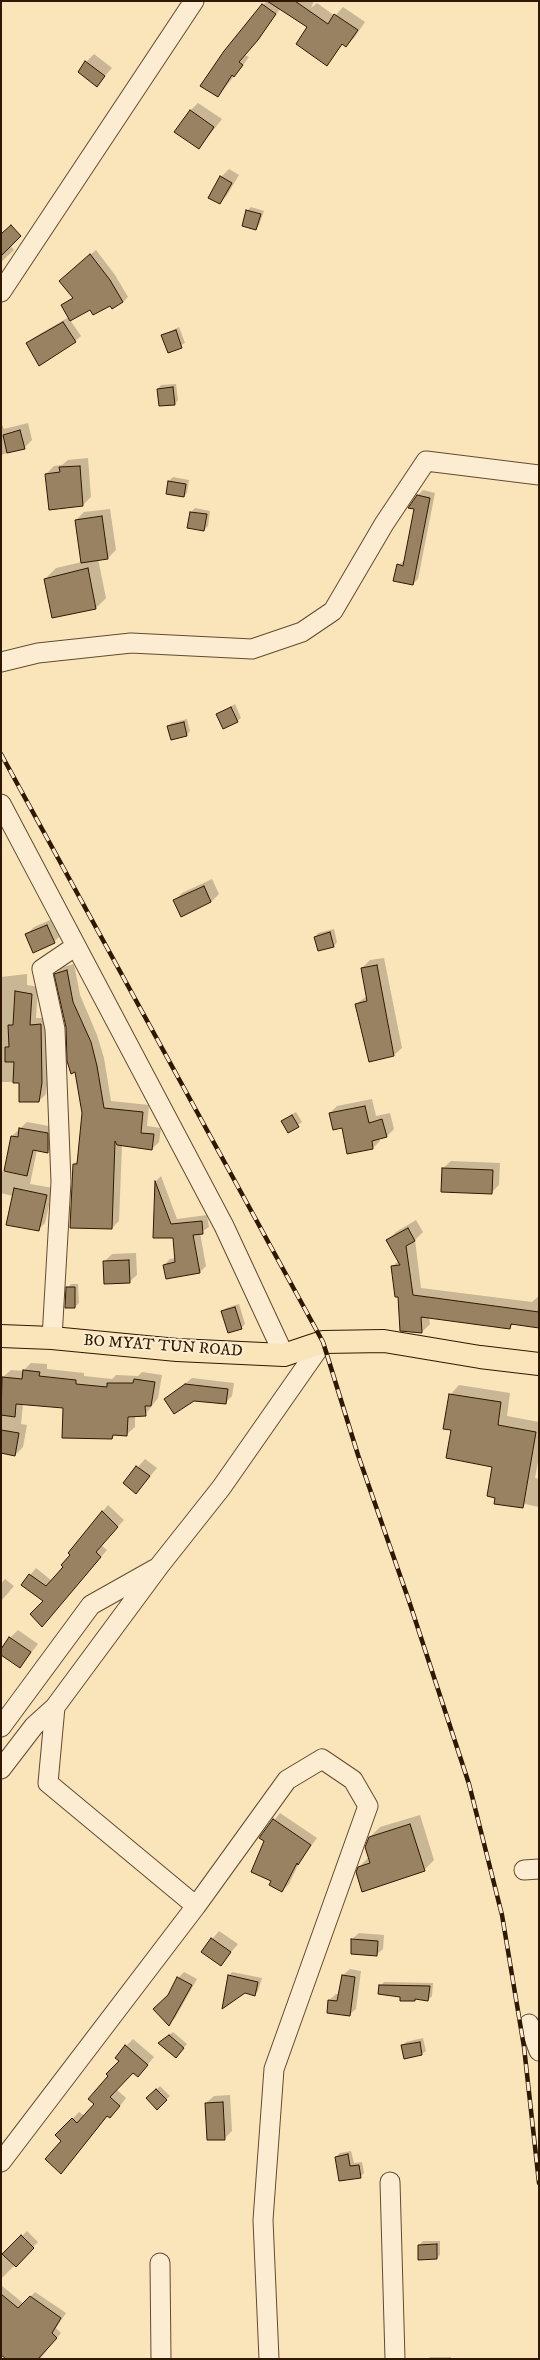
<!DOCTYPE html>
<style>
body{margin:0}
#map{position:relative;width:540px;height:2360px;overflow:hidden;background:#fae4b9;font-family:"IM FELL DW Pica",serif}
canvas{display:block}
.frame{position:absolute;inset:0;border:2px solid #2f1801;pointer-events:none}
</style>
<div id="map">
<canvas width="540" height="2360"></canvas>
<div class="frame"></div>
</div>
<script>
const c = document.querySelector('canvas').getContext('2d');
c.lineJoin = 'round';
function paint(path, color) {
  c.fillStyle = color;
  c.fill(path, 'evenodd');
}
function toPath(rows) {
  const path = new Path2D();
  for (const r of rows) {
    path.moveTo(r[0], r[1]);
    for (let i = 2; i < r.length; i += 2) path.lineTo(r[i], r[i + 1]);
  }
  return path;
}
function stroke(path, color, width, dash) {
  c.strokeStyle = color;
  c.lineWidth = width;
  c.lineCap = dash ? 'butt' : 'round';
  c.setLineDash(dash || []);
  c.stroke(path);
}
function label(font, color, halo, rows, align = 'center') {
  c.font = font + ' "IM FELL DW Pica",serif';
  c.lineWidth = 4;
  c.setLineDash([]);
  c.textBaseline = 'middle';
  c.strokeStyle = halo;
  c.fillStyle = color;
  for (const [text, x, y, turn = 0] of rows) {
    c.save();
    c.translate(x, y);
    c.rotate((+turn || 0) * Math.PI / 180);
    c.textAlign = isNaN(turn) ? turn : align;
    if (halo) c.strokeText(text, 0, 0);
    c.fillText(text, 0, 0);
    c.restore();
  }
}
const shadow = toPath([
 [267,1,314,1,311,8,317,3,335,16,343,7,365,22,354,38,346,46,343,44,326,65,309,27,281,8,245,55,249,57,241,68,218,96,263,5],
 [94,54,112,68,97,85,86,62],
 [198,103,222,119,199,148,191,110],
 [229,169,239,175,227,195,220,203,221,177],
 [251,207,264,211,259,225,256,229,247,211],
 [5,239,14,250,1,262,1,242],
 [96,250,115,275,128,297,123,302,90,308,70,320,81,336,75,341,27,344,33,338,69,317,62,305,74,297,65,276],
 [179,327,185,343,168,352,162,335],
 [176,384,178,400,175,404,158,389,161,385],
 [1,422,4,429,28,423,32,440,24,448,1,455],
 [88,458,91,497,83,505,46,474,54,466,62,465,68,460],
 [173,477,189,480,187,493,184,496,167,494,169,481],
 [423,490,435,493,418,579,413,584,398,565,405,560,417,496],
 [195,508,210,511,208,526,204,530,188,527,191,512],
 [110,509,116,550,108,558,98,559,106,598,96,608,45,579,56,568,82,562,76,520,84,512],
 [235,704,241,718,237,721,217,715],
 [187,719,190,731,187,735,168,726,172,723],
 [212,879,219,894,211,902,175,900,182,893],
 [55,918,62,934,54,942,26,935,34,927],
 [334,929,337,942,334,946,318,950,315,937,318,933],
 [384,958,402,1048,394,1055,369,1061,356,1004,367,996,362,968,370,960],
 [74,964,80,995,97,1035,104,1058,111,1101,149,1105,147,1126,161,1128,159,1142,152,1149,122,1145,119,1221,112,1228,74,1164,78,1160,83,1113,55,974,63,967],
 [27,974,27,985,38,987,36,1018,48,1018,48,1076,46,1094,39,1101,20,1082,1,1082,1,977],
 [372,1099,376,1116,390,1113,394,1129,387,1136,379,1138,380,1141,373,1148,343,1127,330,1113,337,1106],
 [296,1112,302,1122,288,1132,282,1121],
 [27,1122,54,1127,54,1146,47,1152,37,1150,30,1184,53,1188,45,1223,38,1230,13,1196,1,1193,1,1171,5,1172,12,1136],
 [451,1161,500,1163,499,1185,491,1193,443,1168],
 [161,1176,177,1219,207,1215,209,1227,200,1233,206,1266,200,1272,167,1278,164,1265,170,1259,175,1258,174,1237,154,1237,156,1181],
 [416,1220,423,1232,415,1240,421,1288,532,1302,539,1296,539,1327,514,1323,510,1328,429,1317,430,1324,422,1332,399,1296,392,1267,399,1260,388,1240,396,1232],
 [136,1253,137,1275,129,1282,104,1262,112,1254],
 [71,1284,78,1284,79,1303,75,1307,67,1288],
 [239,1304,245,1324,241,1328,222,1312,226,1308],
 [31,1363,47,1364,47,1369,84,1373,84,1376,112,1379,116,1375,138,1376,142,1372,162,1375,158,1398,145,1415,135,1416,135,1427,127,1434,115,1434,112,1438,64,1407,23,1404,21,1424,27,1425,23,1447,15,1455,1,1452,1,1376,4,1376,11,1370,23,1371],
 [192,1378,234,1383,232,1396,225,1403,166,1399],
 [459,1385,510,1393,507,1416,539,1422,539,1456,535,1478,539,1479,539,1507,525,1504,522,1507,493,1466,452,1430,450,1395],
 [145,1459,157,1468,136,1493,124,1483],
 [108,1505,124,1520,101,1545,107,1550,42,1626,45,1601,23,1584,36,1568,52,1581,71,1555,69,1553],
 [5,1579,14,1586,2,1600,1,1584],
 [18,1630,38,1644,20,1667,1,1654,10,1638],
 [280,1813,317,1838,300,1861,289,1884,282,1891,272,1880,265,1841,260,1838],
 [420,1815,434,1860,424,1870,359,1867,369,1857,370,1837,380,1827],
 [219,1931,238,1944,221,1964,202,1951],
 [359,1933,384,1935,383,1949,376,1955,352,1939],
 [350,1969,361,1971,356,2009,349,2015,329,2000,336,1994,340,1994,343,1975],
 [184,1972,197,1979,175,2018,169,2024,168,1996,178,1978],
 [232,1972,262,1978,258,1991,255,1995,244,1992,229,1976],
 [384,1982,433,1983,432,1996,428,2000,417,1998,415,2000,401,1996,380,1986],
 [173,2032,187,2044,179,2053,163,2039],
 [423,2038,426,2051,422,2054,402,2046,406,2042],
 [133,2039,154,2057,138,2076,133,2071,116,2089,126,2098,117,2110,108,2115,61,2173,63,2141,57,2135,79,2112,85,2116,96,2104,121,2061,126,2046],
 [160,2086,170,2096,157,2108,148,2098],
 [230,2095,232,2131,224,2139,206,2103,214,2096],
 [351,2151,354,2163,362,2162,364,2173,360,2177,336,2157,340,2153],
 [27,2231,38,2242,1,2279,1,2257],
 [423,2241,440,2241,440,2255,437,2258,419,2259,419,2245],
 [1,2285,24,2304,35,2292,66,2313,56,2328,61,2333,40,2359,8,2359,1,2354],
 [430,2357,451,2357,451,2359,428,2359]
]);
const building = toPath([
 [267,1,295,1,328,24,334,14,358,30,346,47,342,44,327,66,296,44,307,27,267,1],
 [262,4,276,14,258,40,239,62,243,65,234,77,232,75,218,97,200,86,224,51,262,4],
 [85,61,105,76,97,87,78,72,85,61],
 [190,110,214,127,199,149,174,132,190,110],
 [220,176,232,183,220,204,208,198,220,176],
 [246,210,261,214,256,230,242,226,246,210],
 [11,225,21,236,1,256,1,234,11,225],
 [90,254,110,280,123,302,112,309,110,306,93,315,90,310,70,321,61,305,73,298,59,281,90,254],
 [63,322,76,342,39,366,26,343,63,322],
 [176,330,182,348,168,353,161,335,176,330],
 [173,387,175,405,159,406,157,389,173,387],
 [20,430,25,449,7,453,3,435,20,430],
 [80,466,83,506,49,510,45,474,60,472,59,467,80,466],
 [168,481,186,484,184,497,166,494,168,481],
 [417,495,430,498,413,585,393,581,397,564,403,566,414,509,408,508,417,495],
 [190,512,207,514,204,531,187,528,190,512],
 [102,516,108,559,81,563,75,520,102,516],
 [88,568,96,609,52,618,44,579,88,568],
 [231,707,238,722,223,729,216,714,231,707],
 [184,722,187,736,171,740,167,726,184,722],
 [204,886,211,902,181,917,173,900,204,886],
 [47,925,55,943,33,953,25,934,47,925],
 [330,932,334,947,318,951,314,937,330,932],
 [377,965,394,1056,369,1062,355,1004,367,1001,361,968,377,965],
 [67,970,73,1002,91,1042,97,1066,104,1108,143,1112,141,1133,154,1134,152,1150,117,1145,115,1141,112,1229,70,1228,73,1164,77,1164,82,1113,75,1072,71,1074,67,1061,66,1027,54,974,67,970],
 [15,991,32,994,30,1025,41,1024,42,1083,39,1102,19,1102,19,1083,13,1083,14,1062,5,1062,5,1047,9,1047,8,1025,13,1025,15,991],
 [365,1106,369,1123,382,1119,387,1137,372,1141,373,1149,347,1154,342,1128,333,1130,329,1113,365,1106],
 [292,1115,299,1127,288,1133,281,1121,292,1115],
 [19,1128,48,1133,48,1153,33,1150,27,1176,4,1171,11,1136,18,1137,19,1128],
 [442,1168,493,1170,492,1194,441,1192,442,1168],
 [155,1181,171,1224,202,1221,203,1234,193,1235,200,1273,166,1279,163,1265,175,1262,173,1238,153,1238,155,1181],
 [14,1188,47,1195,39,1231,6,1225,14,1188],
 [408,1228,415,1241,406,1246,413,1295,539,1312,539,1328,511,1324,510,1329,421,1317,422,1333,400,1331,398,1297,395,1297,391,1266,400,1265,386,1240,408,1228],
 [129,1260,130,1283,104,1284,103,1261,129,1260],
 [66,1287,75,1287,75,1308,65,1308,66,1287],
 [235,1307,242,1329,228,1333,221,1311,235,1307],
 [23,1370,40,1372,39,1376,76,1380,76,1384,107,1387,107,1383,133,1383,134,1379,155,1382,151,1406,145,1406,146,1416,128,1417,127,1436,113,1435,112,1439,62,1438,63,1408,16,1404,15,1417,1,1415,2,1377,22,1379,23,1370],
 [185,1384,228,1389,226,1404,194,1401,174,1414,164,1399,185,1384],
 [449,1394,501,1402,498,1425,536,1432,523,1508,494,1504,495,1498,487,1496,492,1467,446,1458,451,1430,443,1429,449,1394],
 [1,1430,19,1433,15,1456,1,1453,1,1430],
 [136,1466,150,1476,136,1494,123,1483,136,1466],
 [102,1511,118,1527,96,1552,101,1557,42,1627,30,1614,43,1601,21,1585,29,1574,46,1586,63,1567,61,1565,70,1555,68,1553,102,1511],
 [9,1637,31,1652,20,1668,1,1655,1,1649,9,1637],
 [273,1819,311,1845,298,1865,297,1863,282,1892,269,1885,271,1881,251,1872,264,1841,259,1838,273,1819],
 [410,1824,425,1871,362,1892,356,1872,358,1867,370,1863,365,1847,369,1837,410,1824],
 [211,1938,231,1952,221,1966,201,1952,211,1938],
 [351,1939,378,1941,377,1956,351,1954,351,1939],
 [228,1975,258,1982,255,1996,245,1993,222,2009,228,1975],
 [342,1975,355,1977,350,2016,327,2013,328,2000,337,2001,342,1975],
 [177,1977,192,1985,169,2026,153,2009,168,1995,177,1977],
 [379,1985,430,1986,428,2001,415,1999,415,2001,400,2001,400,1997,378,1994,379,1985],
 [169,2035,184,2048,176,2058,158,2043,169,2035],
 [420,2042,422,2055,404,2059,401,2045,420,2042],
 [125,2045,148,2065,138,2077,133,2073,110,2097,120,2106,110,2118,107,2116,61,2174,45,2159,61,2141,55,2135,72,2118,77,2123,94,2104,88,2099,108,2076,106,2074,119,2061,115,2058,125,2045],
 [156,2089,167,2100,157,2110,146,2098,156,2089],
 [223,2102,225,2140,207,2140,205,2103,223,2102],
 [348,2154,350,2166,359,2165,361,2178,339,2181,335,2157,348,2154],
 [21,2235,34,2248,16,2267,2,2254,21,2235],
 [437,2244,437,2259,418,2260,418,2245,437,2244],
 [1,2294,18,2308,30,2296,61,2318,52,2333,57,2338,38,2359,6,2359,1,2355,1,2294]
]);
const minor = toPath([
 [1,292,194,1],
 [1,662,38,653,131,643,252,649,302,632,333,611,384,524,426,461,539,475],
 [1,804,224,1226,284,1355],
 [52,1338,61,1182,55,1029,42,969,76,946],
 [55,1707,48,1783,196,1906],
 [1,1727,91,1605,155,1569],
 [1,1769,34,1726,55,1707,160,1565,221,1488,323,1342],
 [524,1870,539,1869],
 [529,2024,539,2051],
 [1,2162,196,1906,287,1780,322,1759,353,1780,368,1806,274,2069,263,2220,269,2359],
 [390,2182,395,2359],
 [160,2263,161,2359]
]);
const major = toPath([
 [1,1336,52,1338,177,1350,284,1355,323,1342,384,1341,480,1357,539,1364]
]);
const rail = toPath([
 [1,754,323,1342,358,1455,409,1601,469,1784,502,1915,524,2047,539,2183]
]);
const streetNames = [
 ["BO MYAT TUN ROAD",163,1347,4]
];
paint(shadow, '#0003');
paint(building, '#998261');
stroke(building, '#2f1801', 1);
stroke(minor, '#624b2f', 21);
stroke(major, '#2f1801', 24);
stroke(minor, '#fcedd2', 19);
stroke(major, '#fae4b9', 22);
stroke(rail, '#2f1801', 4.5);
stroke(rail, '#fcedd2', 3, [9]);
label('16px', '#2f1801', '#fcedd2', streetNames);
</script>
